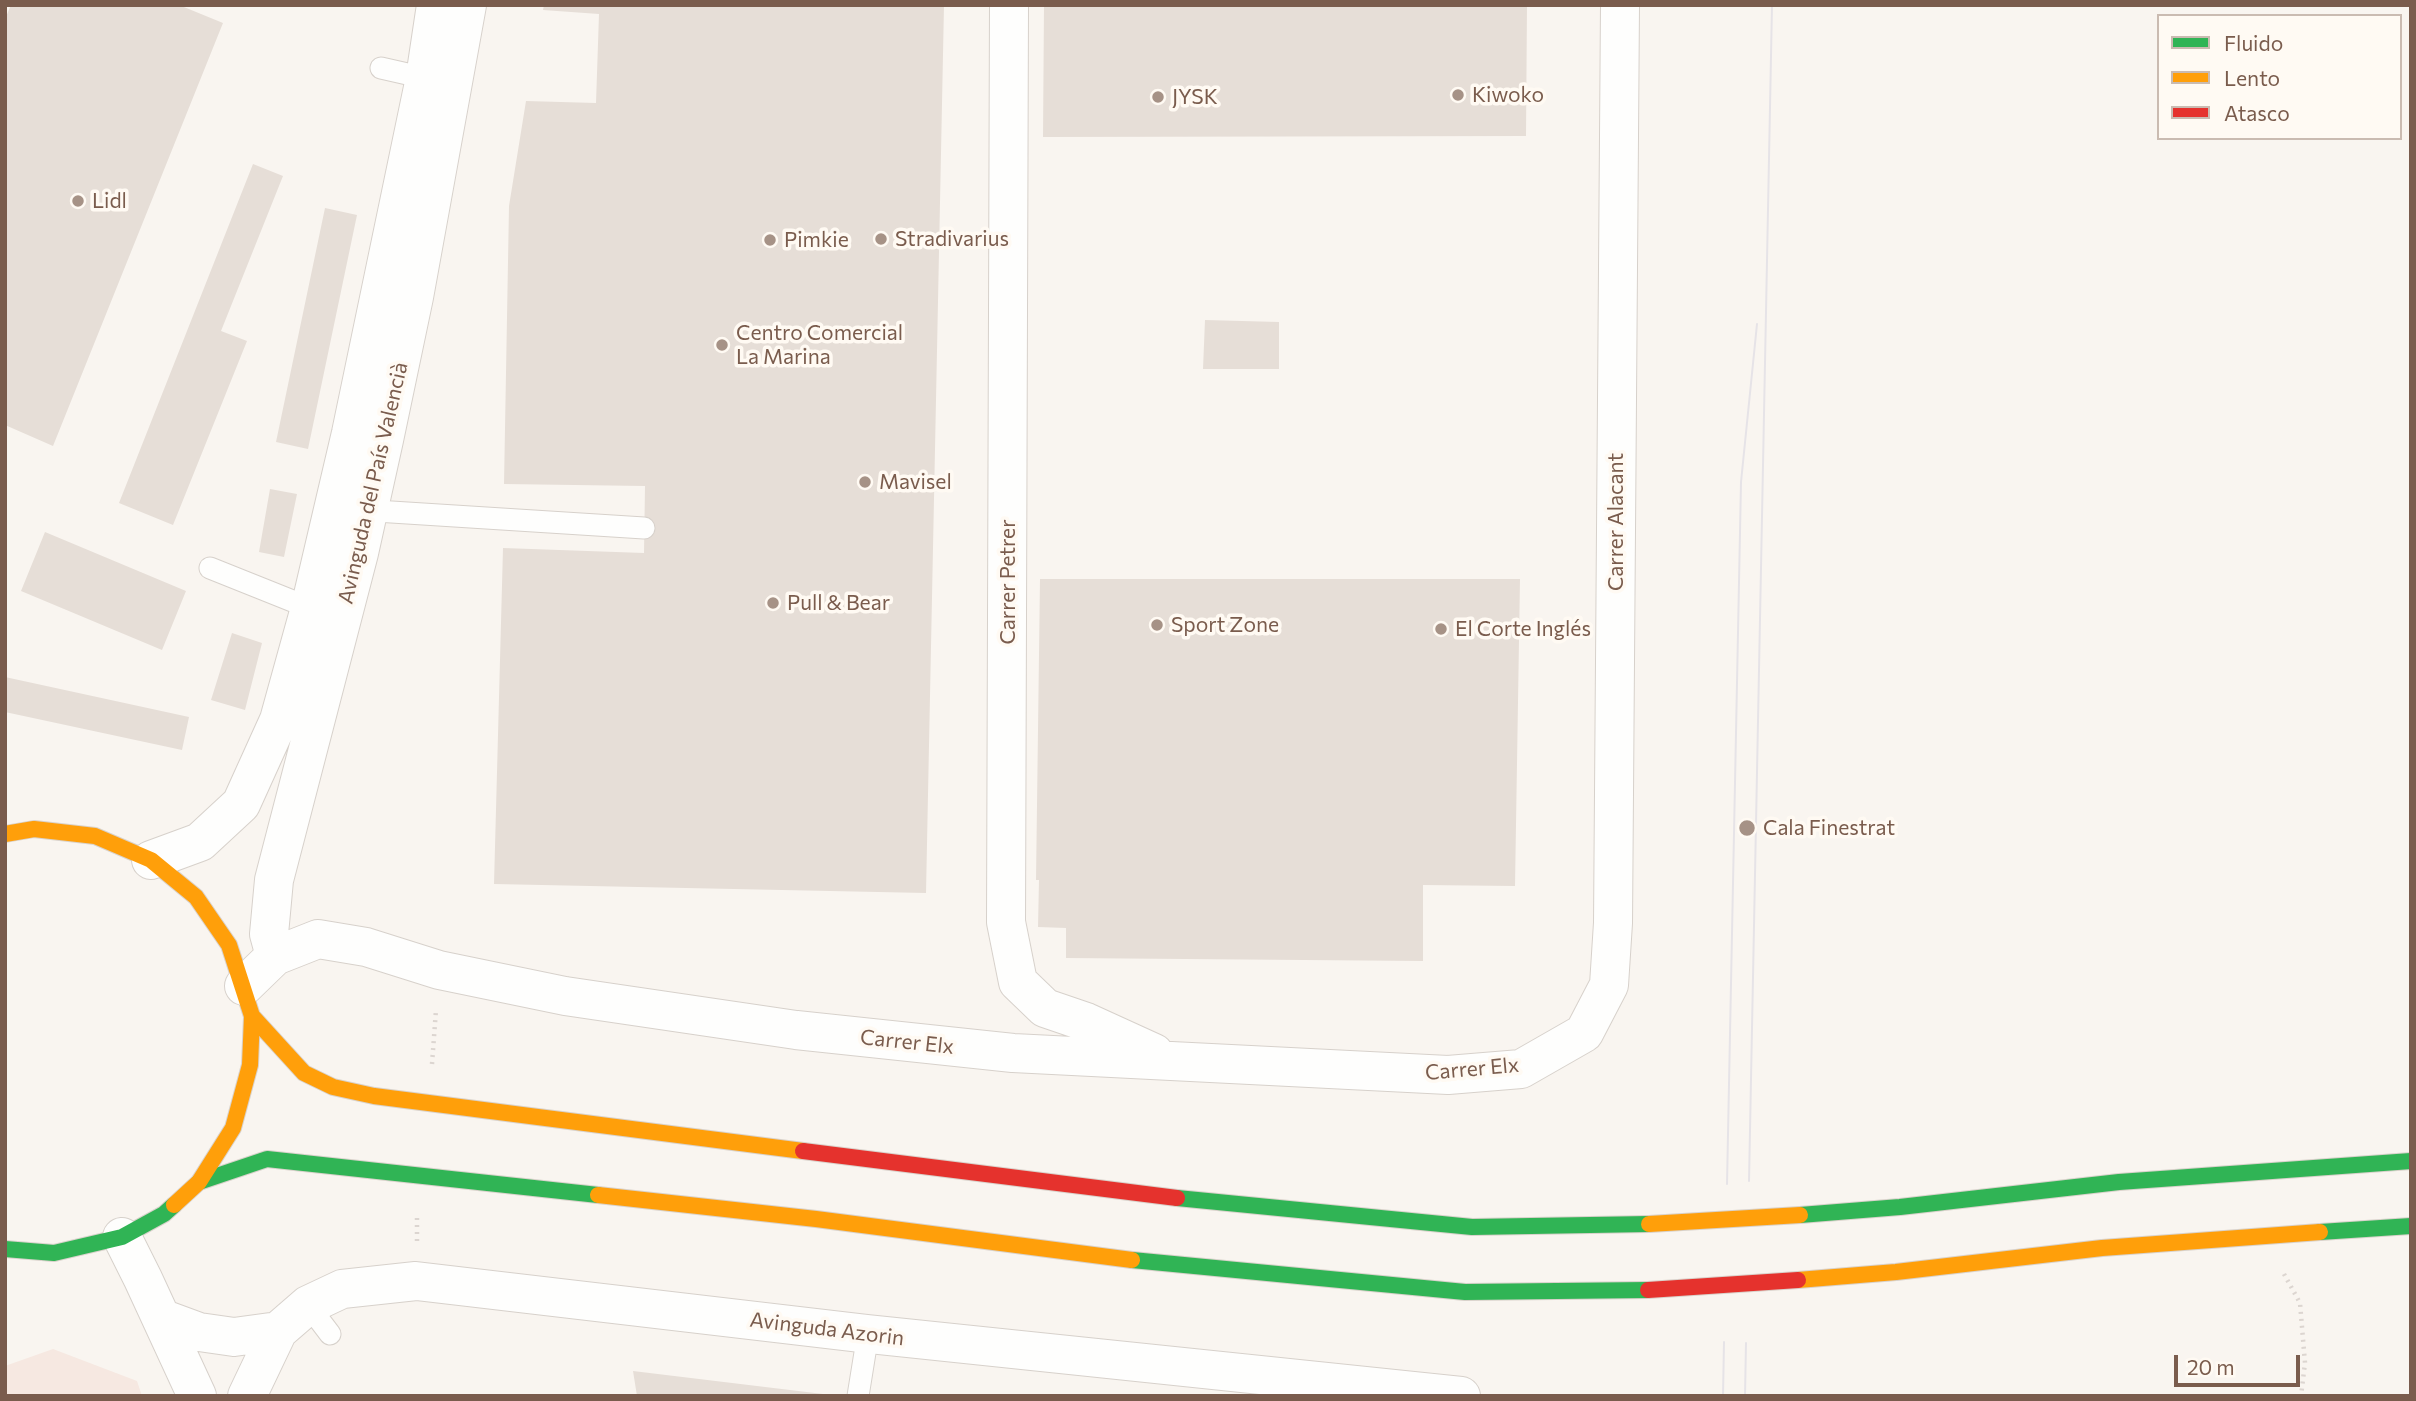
<!DOCTYPE html>
<meta charset="utf-8">
<style>
body{margin:0}
#map{position:relative;width:2416px;height:1401px;overflow:hidden;background:#f9f5f0;font-family:Commissioner,sans-serif}
canvas{display:block}
.frame{position:absolute;inset:0;border:7px solid #7a5c4d;pointer-events:none}
.legend{position:absolute;left:2157px;top:14px;width:245px;height:126px;box-sizing:border-box;background:#fffaf3;border:2px solid #cabbb1;margin:0;padding:9px 12px;list-style:none;font-size:21px;color:#7a5c4d}
.legend li{display:flex;align-items:center;gap:14px;height:35px}
.legend b{width:35px;border:2px solid #cabbb1}
.scale{position:absolute;left:2174px;top:1355px;width:126px;height:32px;box-sizing:border-box;border:4px solid #7a5c4d;border-top:0;padding-left:9px;font-size:21px;line-height:24px;white-space:nowrap;color:#7a5c4d;-webkit-text-stroke:5px #fffaf3;paint-order:stroke}
</style>
<div id="map">
<canvas width="2416" height="1401"></canvas>
<div class="frame"></div>
<ul class="legend">
<li><b style="height:9px;background:#30b455"></b>Fluido</li>
<li><b style="height:9px;background:#ff9f0a"></b>Lento</li>
<li><b style="height:9px;background:#e5322d"></b>Atasco</li>
</ul>
<div class="scale">20 m</div>
</div>
<script>
const c = document.querySelector('canvas').getContext('2d');
c.lineJoin = 'round';
function paint(path, color) {
  c.fillStyle = color;
  c.fill(path, 'evenodd');
}
function toPath(rows) {
  const path = new Path2D();
  for (const r of rows) {
    path.moveTo(r[0], r[1]);
    for (let i = 2; i < r.length; i += 2) path.lineTo(r[i], r[i + 1]);
  }
  return path;
}
function stroke(path, color, width, dash) {
  c.strokeStyle = color;
  c.lineWidth = width;
  c.lineCap = dash ? 'butt' : 'round';
  c.setLineDash(dash || []);
  c.stroke(path);
}
function label(font, color, halo, rows, align = 'center') {
  c.font = font + ' Commissioner,sans-serif';
  c.lineWidth = 7;
  c.setLineDash([]);
  c.textBaseline = 'middle';
  c.strokeStyle = halo;
  c.fillStyle = color;
  for (const [text, x, y, turn = 0] of rows) {
    c.save();
    c.translate(x, y);
    c.rotate((+turn || 0) * Math.PI / 180);
    c.textAlign = isNaN(turn) ? turn : align;
    if (halo) c.strokeText(text, 0, 0);
    c.fillText(text, 0, 0);
    c.restore();
  }
}
const commercial = toPath([
 [53,1349,137,1381,142,1396,5,1396,5,1366]
]);
const building = toPath([
 [11,5,179,5,223,23,53,446,5,425,5,19],
 [544,5,944,5,926,893,494,884,503,548,644,553,645,486,504,484,509,206,526,101,596,103,599,14,543,10],
 [1044,5,1527,5,1526,136,1043,137],
 [253,164,283,176,221,331,247,341,173,525,119,503],
 [325,208,357,215,308,449,276,442],
 [1205,320,1279,322,1279,369,1203,369],
 [270,489,297,494,284,557,259,552],
 [45,532,186,591,162,650,21,591],
 [1040,579,1520,579,1515,886,1423,885,1423,961,1066,958,1066,928,1038,927,1039,880,1036,880],
 [232,633,262,643,245,710,211,700],
 [5,677,189,717,182,750,5,712],
 [633,1371,823,1394,823,1396,637,1396]
]);
const path = toPath([
 [432,1064,436,1010],
 [417,1241,417,1215],
 [2284,1274,2300,1303,2305,1363,2301,1396]
]);
const lane = toPath([
 [381,68,425,78],
 [360,510,644,528],
 [210,568,310,608],
 [308,1305,330,1334],
 [858,1396,868,1334]
]);
const street = toPath([
 [1009,5,1006,922,1018,982,1045,1008,1086,1022,1154,1053],
 [151,860,200,842,241,804,279,720,310,608,351,433,425,78,436,5],
 [275,956,269,934,274,880,359,553,384,440,414,297,467,5],
 [244,986,275,956,318,939,366,947,439,970,565,996,796,1030,1013,1053,1448,1075,1521,1069,1584,1033,1609,985,1613,923,1620,5],
 [122,1237,143,1279,197,1396],
 [161,1318,199,1332,234,1337,278,1331],
 [247,1396,278,1331,308,1305,342,1289,416,1281,868,1334,1461,1396]
]);
const fast = toPath([
 [199,1182,267,1159,598,1195],
 [1177,1198,1472,1227,1649,1224],
 [1800,1215,1900,1207,2119,1182,2411,1161],
 [2320,1232,2411,1226],
 [5,1249,54,1253,122,1237,164,1214,174,1205],
 [1132,1260,1465,1292,1648,1290]
]);
const slow = toPath([
 [5,834,34,829,95,836,151,860,196,897,229,945,252,1016,250,1065,233,1128,199,1182,174,1205],
 [252,1016,304,1073,333,1087,374,1096,803,1151],
 [598,1195,816,1219,1132,1260],
 [1798,1280,1896,1272,2102,1248,2320,1232]
]);
const jam = toPath([
 [803,1151,1177,1198]
]);
const tram = toPath([
 [1749,1181,1772,5],
 [1727,1184,1741,482,1757,324],
 [1723,1396,1724,1342],
 [1745,1396,1746,1343]
]);
const slowBridge = toPath([
 [1649,1224,1800,1215]
]);
const jamBridge = toPath([
 [1648,1290,1798,1280]
]);
const markers = [
 [1458,95,7,"#a69286"],
 [1158,97,7,"#a69286"],
 [78,201,7,"#a69286"],
 [881,239,7,"#a69286"],
 [770,240,7,"#a69286"],
 [722,345,7,"#a69286"],
 [865,482,7,"#a69286"],
 [773,603,7,"#a69286"],
 [1157,625,7,"#a69286"],
 [1441,629,7,"#a69286"],
 [1747,828,9,"#a69286"]
];
const poiNames = [
 ["Kiwoko",1472,95],
 ["JYSK",1172,97],
 ["Lidl",92,201],
 ["Stradivarius",895,239],
 ["Pimkie",784,240],
 ["Centro Comercial",736,333],
 ["La Marina",736,357],
 ["Mavisel",879,482],
 ["Pull & Bear",787,603],
 ["Sport Zone",1171,625],
 ["El Corte Inglés",1455,629],
 ["Cala Finestrat",1763,828]
];
const streetNames = [
 ["Avinguda del País Valencià",373,483,-77],
 ["Carrer Alacant",1616,522,-90],
 ["Carrer Petrer",1008,582,-90],
 ["Carrer Elx",907,1042,6],
 ["Carrer Elx",1472,1069,-5],
 ["Avinguda Azorin",827,1329,7]
];
paint(commercial, '#f6e8e1');
paint(building, '#e6ded7');
stroke(lane, '#d7d1cb', 23);
stroke(street, '#d7d1cb', 40);
stroke(fast, '#d9d2cb', 18);
stroke(slow, '#d9d2cb', 18);
stroke(jam, '#d9d2cb', 18);
stroke(path, '#dcd5d0', 4.5, [2, 5]);
stroke(lane, '#fefefd', 21);
stroke(street, '#fefefd', 38);
stroke(fast, '#30b455', 16);
stroke(slow, '#ff9f0a', 16);
stroke(jam, '#e5322d', 16);
stroke(tram, '#e6e3e7', 2);
stroke(slowBridge, '#d9d2cb', 18, []);
stroke(jamBridge, '#d9d2cb', 18, []);
stroke(slowBridge, '#ff9f0a', 16);
stroke(jamBridge, '#e5322d', 16);
for (const [x, y, r, color] of markers) {
  const dot = new Path2D();
  dot.arc(x, y, r, 0, 2 * Math.PI);
  c.fillStyle = color;
  c.fill(dot);
  stroke(dot, '#fffaf3', 2.5);
}
label('21px', '#7a5c4d', '#fffaf3', poiNames, 'left');
label('21px', '#7a5c4d', '#fffaf3', streetNames);
</script>
